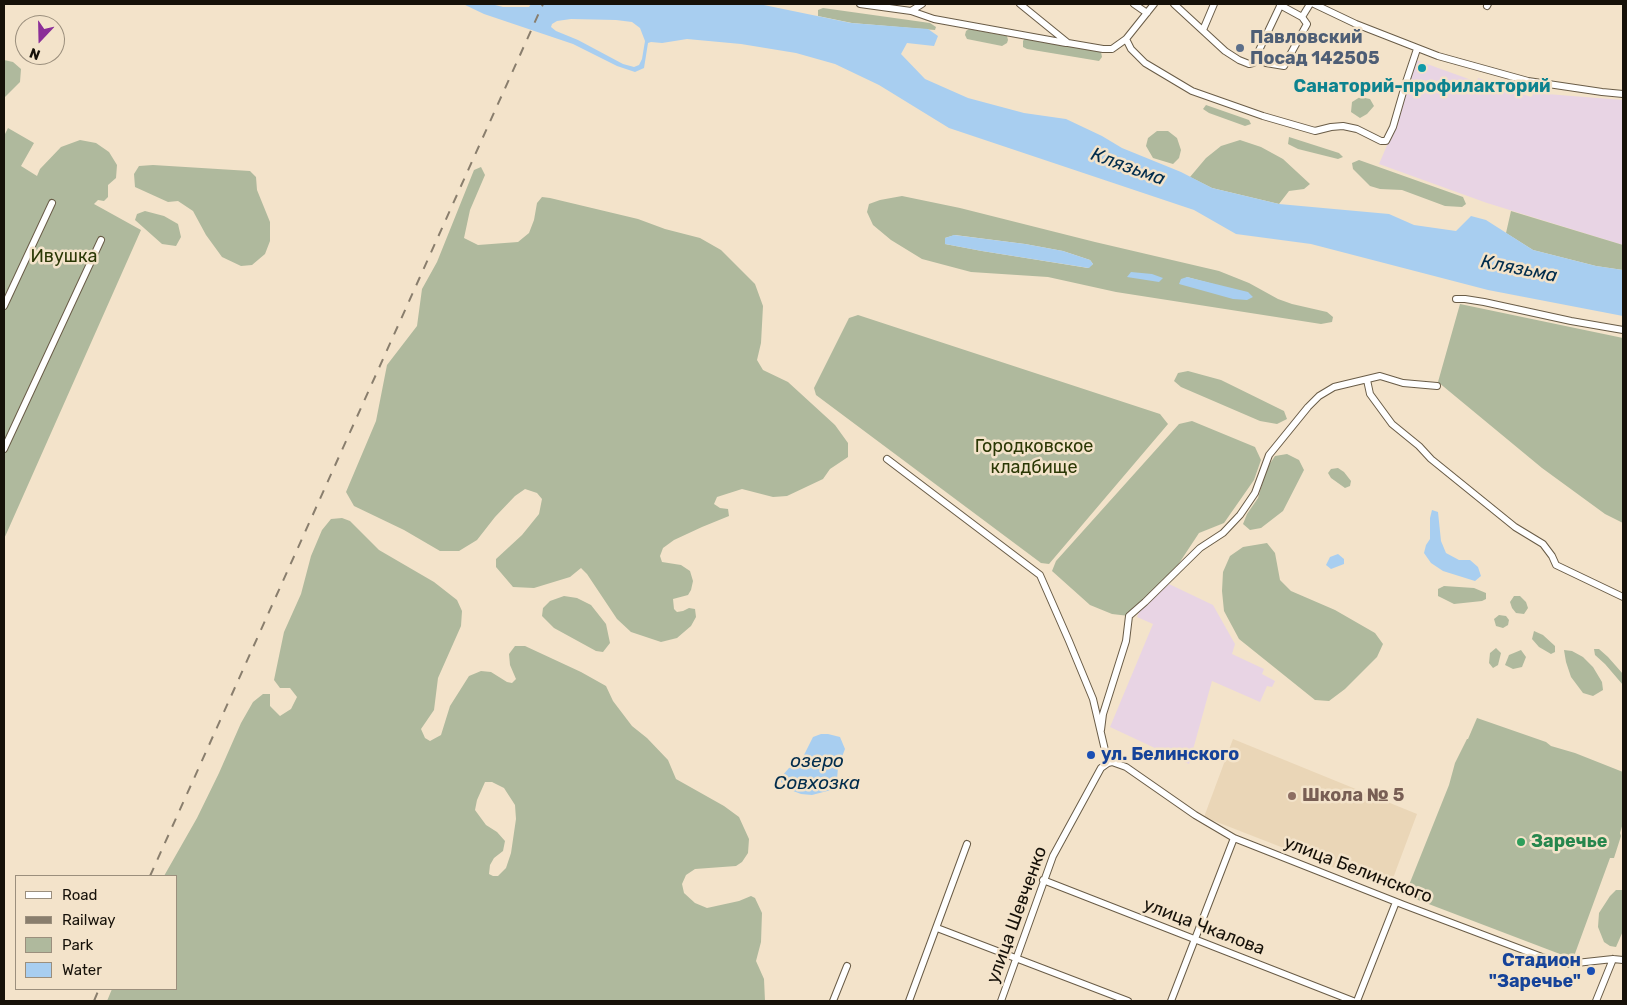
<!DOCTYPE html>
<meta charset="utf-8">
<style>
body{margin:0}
#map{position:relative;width:1627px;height:1005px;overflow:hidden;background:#f3e3ca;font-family:Rubik,sans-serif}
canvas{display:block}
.frame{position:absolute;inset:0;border:5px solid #161109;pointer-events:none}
.legend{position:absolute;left:15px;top:875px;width:162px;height:115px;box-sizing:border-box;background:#f3e3ca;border:1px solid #9b8f7d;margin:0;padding:6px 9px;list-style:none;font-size:15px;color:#161109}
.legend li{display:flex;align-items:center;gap:10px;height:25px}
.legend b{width:25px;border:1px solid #9b8f7d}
.north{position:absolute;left:15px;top:15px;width:50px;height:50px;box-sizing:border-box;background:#f3e3ca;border:1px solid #9b8f7d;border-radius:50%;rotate:201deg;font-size:14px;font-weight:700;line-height:20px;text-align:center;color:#161109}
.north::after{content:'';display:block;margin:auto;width:18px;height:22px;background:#8b2e98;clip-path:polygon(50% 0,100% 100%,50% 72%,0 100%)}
</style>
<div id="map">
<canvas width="1627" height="1005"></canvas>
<div class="frame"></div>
<ul class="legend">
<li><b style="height:6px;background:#fff"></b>Road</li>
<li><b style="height:6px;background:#897e6d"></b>Railway</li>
<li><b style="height:14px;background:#afb99d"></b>Park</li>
<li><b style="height:14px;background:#a8cef0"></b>Water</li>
</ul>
<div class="north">N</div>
</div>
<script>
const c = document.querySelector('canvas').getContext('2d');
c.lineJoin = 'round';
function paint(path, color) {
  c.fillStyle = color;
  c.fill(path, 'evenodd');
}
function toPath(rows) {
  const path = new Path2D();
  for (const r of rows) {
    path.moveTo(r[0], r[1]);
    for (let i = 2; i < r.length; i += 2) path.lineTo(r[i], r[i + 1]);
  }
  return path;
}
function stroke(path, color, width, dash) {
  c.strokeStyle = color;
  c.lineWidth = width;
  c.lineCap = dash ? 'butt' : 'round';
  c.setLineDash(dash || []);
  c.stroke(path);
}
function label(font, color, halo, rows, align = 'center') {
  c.font = font + ' Rubik,sans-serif';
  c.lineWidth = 5;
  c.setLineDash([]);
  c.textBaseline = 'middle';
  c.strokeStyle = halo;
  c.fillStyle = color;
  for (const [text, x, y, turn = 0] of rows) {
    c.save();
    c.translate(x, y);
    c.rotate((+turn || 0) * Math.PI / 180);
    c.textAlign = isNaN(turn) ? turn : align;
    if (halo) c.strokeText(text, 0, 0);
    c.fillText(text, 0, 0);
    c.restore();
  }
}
const industrial = toPath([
 [1416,60,1477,82,1478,78,1531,97,1534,93,1623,100,1623,245,1487,203,1379,164,1400,115],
 [1169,584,1213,605,1235,644,1232,654,1264,669,1262,674,1275,681,1272,687,1267,686,1260,702,1212,681,1189,764,1110,727,1153,624,1137,617,1140,610]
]);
const built = toPath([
 [1233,739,1417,814,1389,889,1204,817]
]);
const green = toPath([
 [823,8,930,23,936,27,935,30,852,23,818,16,818,10],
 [969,29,1007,36,1008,40,1007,43,1002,46,967,39,965,35,966,31],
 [1025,38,1101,52,1102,57,1099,61,1027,49,1023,47,1023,41],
 [4,60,13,62,21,69,20,82,4,98],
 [1360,97,1370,99,1374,106,1367,114,1360,118,1351,112,1352,102],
 [1206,105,1249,120,1251,124,1245,126,1209,113,1203,109],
 [8,128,34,143,21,166,37,176,40,169,61,147,80,140,96,143,109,152,117,165,116,178,108,185,108,197,104,201,98,200,94,204,141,230,4,539,4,136],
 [1157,131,1168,131,1177,138,1181,150,1179,158,1173,164,1153,158,1146,146,1148,138],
 [1289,137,1339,153,1343,157,1338,159,1298,149,1288,144],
 [1240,140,1261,147,1283,159,1310,184,1304,189,1289,191,1279,204,1212,188,1190,177,1206,158,1221,146],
 [1359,160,1463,197,1466,204,1462,207,1445,206,1402,190,1380,189,1370,186,1353,169,1352,163],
 [153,165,250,171,256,177,257,190,270,222,270,241,265,254,252,265,241,266,222,257,206,235,193,211,178,201,168,202,135,187,134,174,139,166],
 [481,167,485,175,470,210,464,238,478,245,518,242,529,233,534,220,537,203,542,197,550,198,638,219,665,229,700,238,721,250,755,284,763,306,761,343,757,360,763,370,788,382,835,425,848,443,848,457,830,469,823,479,787,496,773,497,742,489,717,497,714,504,720,508,728,509,729,516,702,527,674,540,663,548,660,556,662,562,681,565,690,571,693,581,691,590,688,595,673,599,674,609,677,612,683,611,689,608,695,609,696,617,691,626,677,638,661,642,631,632,617,619,587,574,581,568,570,577,534,588,513,587,496,567,496,559,522,535,539,514,542,499,537,493,525,489,515,496,495,517,477,540,459,551,440,551,404,530,354,506,346,492,376,421,387,365,417,326,422,289,437,262,474,170],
 [902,196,960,208,1095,242,1219,271,1249,283,1278,299,1292,304,1327,312,1333,317,1332,322,1321,324,1116,292,1048,277,971,272,922,259,891,240,873,225,867,212,869,204,880,200],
 [955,235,1025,244,1063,251,1090,260,1093,264,1088,268,982,251,945,244,945,238],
 [1187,277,1213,284,1180,284],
 [145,211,164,216,178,224,181,237,176,246,162,244,135,220,137,214],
 [1511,211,1623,245,1623,270,1596,266,1533,250,1506,233],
 [1460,304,1623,338,1623,523,1605,514,1542,468,1438,382],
 [858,315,1160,414,1168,424,1049,564,1041,563,816,395,814,388,849,318],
 [1188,371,1221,380,1284,411,1287,419,1277,424,1260,421,1181,387,1174,381,1178,373],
 [1192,421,1255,447,1261,460,1254,480,1224,523,1199,533,1166,583,1129,616,1112,614,1090,605,1052,571,1056,561,1179,424],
 [1287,454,1299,460,1304,470,1283,511,1261,528,1250,530,1243,524,1247,514,1258,498,1267,468,1275,456],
 [1338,468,1344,472,1351,481,1350,486,1345,488,1331,478,1328,473,1331,469],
 [342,518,350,521,379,550,434,582,457,600,462,611,461,626,438,678,434,710,421,729,425,738,430,741,441,735,450,706,469,676,481,671,491,672,507,682,512,683,516,679,510,665,509,654,515,646,525,646,581,672,606,686,613,701,632,726,647,738,668,760,676,779,724,806,739,817,749,839,748,853,742,862,736,866,695,869,686,875,682,884,684,893,695,903,707,908,739,901,751,896,755,898,762,913,761,942,756,961,764,979,765,1001,107,1001,112,989,176,989,176,876,164,876,197,818,219,773,241,723,253,702,263,694,270,694,270,706,280,716,291,709,297,697,290,688,280,688,274,680,284,632,301,594,311,556,322,530,331,519],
 [485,782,492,782,504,788,515,805,516,819,511,853,506,868,498,876,493,876,489,874,490,865,494,858,503,851,505,841,497,832,486,825,475,810,477,800],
 [1267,543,1275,553,1280,580,1291,591,1335,610,1375,633,1383,644,1377,657,1345,689,1329,701,1315,700,1239,639,1224,611,1222,591,1223,572,1230,556,1243,547],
 [1444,586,1474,588,1486,593,1486,599,1482,601,1454,604,1438,596,1438,589],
 [564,596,577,598,591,605,606,624,610,643,603,652,596,651,554,628,542,616,543,608,550,601],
 [1514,596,1520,596,1526,602,1528,608,1524,614,1516,613,1512,608,1510,602],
 [1499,615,1506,616,1509,620,1508,625,1503,628,1496,626,1494,619],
 [1534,631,1543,635,1555,646,1555,652,1551,654,1539,647,1532,639],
 [1496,648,1501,653,1498,665,1493,668,1489,663,1490,653],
 [1594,649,1599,649,1608,657,1623,674,1623,685,1605,664,1595,655],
 [1521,650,1526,657,1522,667,1513,669,1505,665,1509,655],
 [1564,650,1572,651,1583,657,1593,667,1602,682,1603,690,1593,696,1583,693,1571,677,1566,662],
 [1477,718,1546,742,1551,746,1575,753,1623,772,1623,823,1620,833,1621,836,1614,858,1610,858,1573,959,1405,895,1449,785,1455,763,1467,739,1468,739],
 [1616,890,1623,890,1623,931,1616,947,1610,946,1604,942,1598,927,1599,913,1610,896]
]);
const water = toPath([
 [463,4,491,4,503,7,529,7,531,4,759,4,851,23,928,29,938,36,934,46,907,43,901,54,925,79,968,98,1024,113,1066,119,1102,136,1122,148,1181,172,1212,188,1279,204,1389,214,1414,225,1456,231,1471,216,1486,220,1533,250,1596,266,1623,270,1623,316,1488,290,1311,244,1236,234,1194,210,949,128,879,85,835,64,796,53,741,44,687,39,662,43,651,42,648,43,644,68,635,72,617,66,573,44,484,14],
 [571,19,616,20,632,22,640,28,645,41,642,59,639,65,634,67,623,64,578,40,556,31,551,27,552,24,557,21],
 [954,235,1025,244,1063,251,1090,260,1093,264,1089,268,982,251,945,244,945,238],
 [1131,272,1152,274,1163,278,1159,282,1127,277],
 [1187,277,1248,292,1253,297,1247,300,1233,299,1179,284,1181,279],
 [1432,510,1438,512,1441,541,1446,553,1459,560,1470,560,1478,567,1481,576,1475,581,1443,571,1431,563,1424,553,1426,545,1430,539,1430,518],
 [1338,554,1344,559,1344,564,1331,569,1326,565,1330,557],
 [821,734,828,734,840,737,845,749,838,767,837,780,834,787,831,790,812,795,801,794,788,789,781,782,782,776,789,768,798,763,803,757,813,737]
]);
const minor = toPath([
 [860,4,911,11,922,4],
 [1020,4,1068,43,1103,49,1112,49,1126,39,1154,4],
 [1134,4,1147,13],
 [1174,4,1225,51,1239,60,1249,64,1253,63,1281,4],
 [1314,4,1356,24,1438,56,1528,81,1602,92,1623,94],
 [1487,6,1488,4],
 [911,11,934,19,1066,43],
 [1302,17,1310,4],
 [1203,30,1214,4],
 [1126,39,1131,49,1145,63,1192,91,1263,116,1315,131,1331,127,1343,126,1357,129,1381,141,1386,141,1393,127,1406,82,1417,49],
 [1257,56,1266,63,1284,66,1307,24,1302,17,1280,5],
 [1456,299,1465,299,1484,302,1571,321,1623,330],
 [4,306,52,203],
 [1367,380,1370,394,1392,424,1419,446,1431,459,1515,527,1543,544,1552,556,1556,565,1623,597],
 [4,449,101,240],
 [887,459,1040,575,1069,641,1093,699,1108,763],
 [1101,730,1103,714,1126,641,1129,616,1145,602,1200,548,1223,533,1240,515,1255,493,1269,455,1308,407,1319,396,1334,387,1380,376,1403,383,1437,386],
 [1108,763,1112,762,1126,767,1195,815,1234,838,1404,905,1542,957,1567,964,1613,959,1623,960],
 [1043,880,1353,1001],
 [937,928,1128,1001],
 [833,1001,847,966],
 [909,1001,967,844],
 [1001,1001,1053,856,1101,768,1108,763],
 [1171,1001,1234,838],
 [1357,1001,1396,902],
 [1596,1001,1613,959]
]);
const rail = toPath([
 [150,876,543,4],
 [94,1001,99,989]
]);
const markers = [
 [1240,48,5,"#5c6f8a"],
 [1422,68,5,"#0f9aa8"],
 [1091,755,5,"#1a4fb4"],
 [1292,796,5,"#8d6e63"],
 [1521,842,5,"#2e9e5b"],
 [1591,971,5,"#1a4fb4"]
];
const serviceNames = [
 ["Павловский",1250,38],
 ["Посад 142505",1250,59]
];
const cultureNames = [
 ["Санаторий-профилакторий",1422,87]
];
const parkNames = [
 ["Ивушка",64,257],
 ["Городковское",1034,447],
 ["кладбище",1034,468]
];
const transitNames = [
 ["ул. Белинского",1101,755],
 ["Стадион",1581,961,"right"],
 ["\"Заречье\"",1581,982,"right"]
];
const educationNames = [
 ["Школа № 5",1302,796]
];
const leisureNames = [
 ["Заречье",1531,842]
];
const streetNames = [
 ["улица Белинского",1358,870,21],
 ["улица Шевченко",1017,915,-70],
 ["улица Чкалова",1204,927,21]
];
const waterNames = [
 ["Клязьма",1128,167,20],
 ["Клязьма",1519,269,11],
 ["озеро",817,762],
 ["Совхозка",817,784]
];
paint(industrial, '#e8d4e4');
paint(built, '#ead6b7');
paint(green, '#afb99d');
paint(water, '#a8cef0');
stroke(minor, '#695c47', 8);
stroke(minor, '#fff', 6);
stroke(rail, '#897e6d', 2, [9, 9]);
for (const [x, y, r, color] of markers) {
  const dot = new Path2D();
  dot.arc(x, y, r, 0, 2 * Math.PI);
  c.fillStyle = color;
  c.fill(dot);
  stroke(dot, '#f3e3ca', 2);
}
label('bold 18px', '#4e5e75', '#f3e3ca', serviceNames, 'left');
label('bold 18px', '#0d838f', '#f3e3ca', cultureNames);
label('18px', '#2b3805', '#f3e3ca', parkNames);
label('bold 18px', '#164399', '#f3e3ca', transitNames, 'left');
label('bold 18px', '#785e54', '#f3e3ca', educationNames, 'left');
label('bold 18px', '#27864d', '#f3e3ca', leisureNames, 'left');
label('18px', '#161109', '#f3e3ca', streetNames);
label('italic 19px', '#002c4c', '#f3e3ca', waterNames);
</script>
